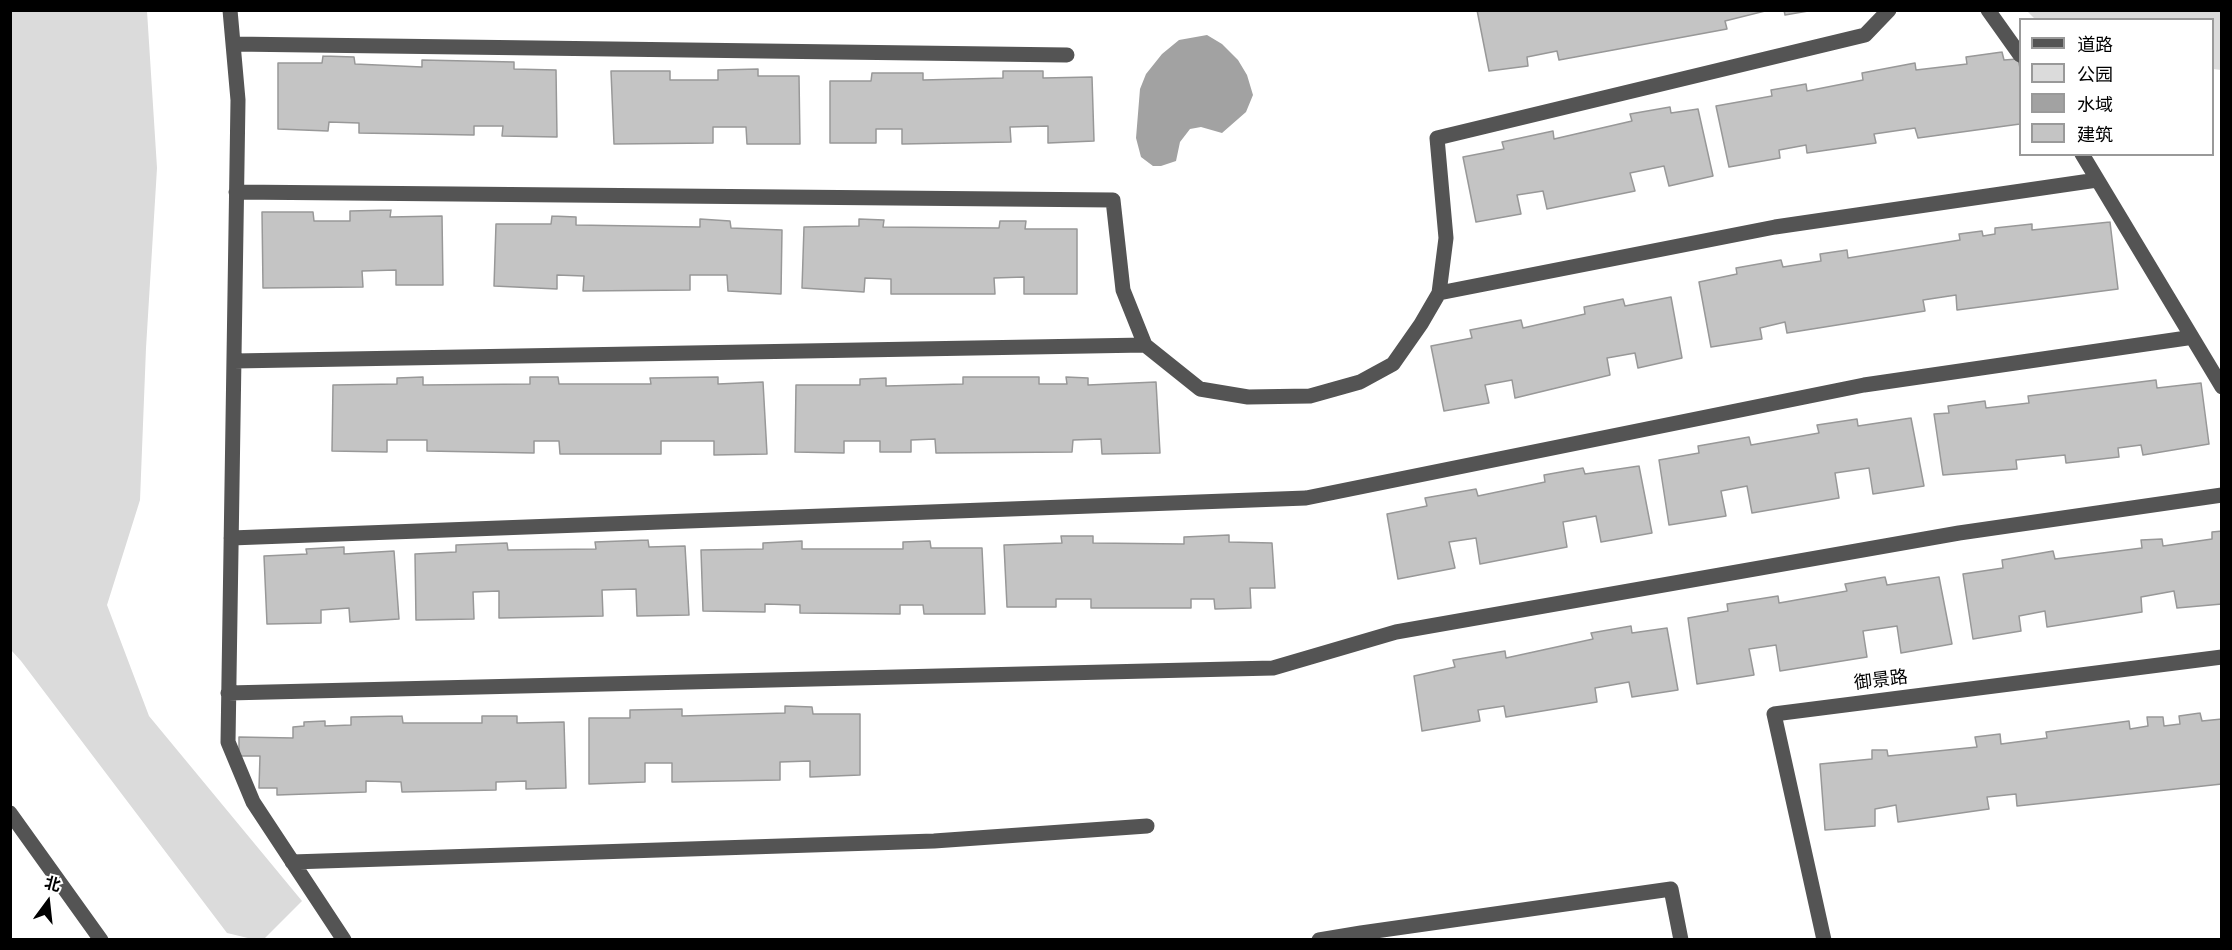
<!DOCTYPE html>
<meta charset="utf-8">
<style>
body{margin:0}
#map{position:relative;width:2232px;height:950px;overflow:hidden;background:#fff;font-family:"Varela Round","Noto Sans SC",sans-serif}
canvas{display:block}
.frame{position:absolute;inset:0;border:12px solid #000;pointer-events:none}
.legend{position:absolute;left:2019px;top:18px;width:195px;height:138px;box-sizing:border-box;background:#fff;border:2px solid #999;margin:0;padding:8px 10px;list-style:none;font-size:18px;color:#000}
.legend li{display:flex;align-items:center;gap:12px;height:30px}
.legend b{width:30px;border:2px solid #999}
.north{position:absolute;left:18px;top:872px;width:60px;height:60px;-webkit-text-stroke:4px #fff;paint-order:stroke;rotate:15deg;font-size:16px;font-weight:700;line-height:24px;text-align:center;color:#000}
.north::after{content:'';display:block;margin:auto;width:21px;height:27px;background:#000;clip-path:polygon(50% 0,100% 100%,50% 72%,0 100%)}
</style>
<div id="map">
<canvas width="2232" height="950"></canvas>
<div class="frame"></div>
<ul class="legend">
<li><b style="height:8px;background:#545454"></b>道路</li>
<li><b style="height:16px;background:#dbdbdb"></b>公园</li>
<li><b style="height:16px;background:#a2a2a2"></b>水域</li>
<li><b style="height:16px;background:#c4c4c4"></b>建筑</li>
</ul>
<div class="north">北</div>
</div>
<script>
const c = document.querySelector('canvas').getContext('2d');
c.lineJoin = 'round';
function paint(path, color) {
  c.fillStyle = color;
  c.fill(path, 'evenodd');
}
function toPath(rows) {
  const path = new Path2D();
  for (const r of rows) {
    path.moveTo(r[0], r[1]);
    for (let i = 2; i < r.length; i += 2) path.lineTo(r[i], r[i + 1]);
  }
  return path;
}
function stroke(path, color, width, dash) {
  c.strokeStyle = color;
  c.lineWidth = width;
  c.lineCap = dash ? 'butt' : 'round';
  c.setLineDash(dash || []);
  c.stroke(path);
}
function label(font, color, halo, rows, align = 'center') {
  c.font = font + ' "Varela Round","Noto Sans SC",sans-serif';
  c.lineWidth = 4.5;
  c.setLineDash([]);
  c.textBaseline = 'middle';
  c.strokeStyle = halo;
  c.fillStyle = color;
  for (const [text, x, y, turn = 0] of rows) {
    c.save();
    c.translate(x, y);
    c.rotate((+turn || 0) * Math.PI / 180);
    c.textAlign = isNaN(turn) ? turn : align;
    if (halo) c.strokeText(text, 0, 0);
    c.fillText(text, 0, 0);
    c.restore();
  }
}
const green = toPath([
 [11,10,147,11,157,168,146,348,140,500,107,605,149,716,302,901,264,939,252,939,227,933,21,661,11,650],
 [2027,11,2221,11,2221,70,2213,69,2212,20,2036,20]
]);
const water = toPath([
 [1207,35,1222,44,1238,60,1247,75,1253,95,1246,112,1222,133,1201,127,1190,129,1180,142,1176,161,1161,166,1153,166,1141,157,1136,138,1140,89,1146,74,1162,54,1179,40]
]);
const building = toPath([
 [1477,10,1769,10,1725,21,1727,29,1559,60,1557,51,1527,57,1528,66,1489,71,1477,10],
 [1784,10,1814,10,1785,15,1784,10],
 [2002,52,2004,60,2018,59,2020,68,2020,124,1918,138,1915,128,1874,134,1876,143,1807,153,1806,145,1779,150,1780,158,1729,167,1716,106,1772,96,1771,90,1806,84,1807,91,1863,80,1862,73,1915,63,1916,70,1967,64,1966,57,2002,52],
 [323,56,354,57,355,64,422,67,422,60,514,62,514,69,556,70,557,137,502,136,503,126,474,126,474,135,359,133,359,123,329,122,328,131,278,129,278,63,322,63,323,56],
 [758,69,758,76,799,76,800,144,747,144,746,127,713,127,713,143,614,144,611,71,670,71,670,80,718,80,718,70,758,69],
 [1003,71,1043,71,1043,78,1092,77,1094,141,1048,143,1048,126,1010,127,1011,142,902,144,902,129,876,129,876,143,830,143,830,81,871,81,872,73,923,73,923,80,1003,78,1003,71],
 [1670,107,1671,113,1698,109,1713,176,1669,186,1664,166,1630,173,1635,191,1547,209,1543,191,1517,195,1521,214,1476,222,1463,157,1504,149,1502,142,1553,131,1554,139,1632,121,1630,114,1670,107],
 [391,210,390,217,442,216,443,285,396,285,396,270,362,271,363,287,263,288,262,212,313,212,314,221,350,221,350,211,391,210],
 [552,216,576,217,576,225,700,227,700,219,730,221,731,228,782,230,781,294,728,291,727,275,690,275,690,290,583,291,584,276,557,275,557,289,494,286,496,224,551,224,552,216],
 [859,219,884,220,883,227,999,228,1000,221,1026,221,1025,229,1077,229,1077,294,1024,294,1024,277,994,278,995,294,891,294,891,279,865,278,864,292,802,288,804,227,859,226,859,219],
 [2110,222,2118,289,1957,310,1956,295,1923,300,1925,311,1787,333,1785,322,1760,328,1762,339,1711,347,1699,282,1737,274,1736,268,1781,260,1783,267,1821,261,1820,254,1847,250,1848,258,1960,240,1959,234,1982,231,1983,236,1995,234,1995,228,2032,224,2032,230,2110,222],
 [1671,297,1682,358,1638,368,1635,353,1607,358,1610,375,1515,398,1512,380,1485,385,1489,403,1444,411,1431,346,1472,338,1470,330,1521,320,1523,328,1585,314,1584,307,1623,299,1625,306,1671,297],
 [423,377,423,385,530,384,530,377,558,377,559,384,651,384,650,378,718,377,718,384,763,382,767,454,714,455,714,441,661,441,661,454,560,454,559,441,534,441,534,453,427,451,427,440,387,440,387,452,332,451,333,385,397,384,397,378,423,377],
 [963,377,1039,377,1039,384,1067,384,1066,377,1088,378,1088,385,1156,382,1160,453,1102,454,1101,439,1073,440,1072,452,936,453,935,439,911,440,911,452,880,452,880,441,844,441,844,453,795,452,796,385,860,385,860,379,886,378,886,386,963,384,963,377],
 [2156,380,2157,388,2201,383,2209,444,2143,455,2141,445,2118,448,2119,457,2066,463,2065,455,2016,460,2017,469,1943,475,1934,414,1949,413,1948,406,1985,401,1986,408,2029,403,2028,396,2156,380],
 [1911,418,1924,486,1873,494,1869,468,1835,473,1839,498,1752,513,1747,486,1721,491,1726,516,1669,525,1659,460,1699,453,1698,446,1749,437,1751,445,1819,433,1817,425,1857,419,1858,426,1911,418],
 [1639,466,1652,533,1601,542,1596,516,1563,522,1567,547,1480,564,1476,538,1449,542,1455,568,1398,579,1387,514,1427,506,1425,498,1476,489,1478,496,1545,482,1544,475,1583,468,1585,474,1639,466],
 [2222,531,2222,604,2177,608,2174,591,2141,597,2142,612,2047,627,2045,611,2019,616,2021,631,1973,639,1963,574,2003,568,2002,560,2053,551,2055,559,2142,548,2141,540,2162,539,2163,546,2212,539,2212,532,2222,531],
 [1229,535,1229,542,1272,543,1275,588,1250,588,1251,608,1215,609,1214,599,1191,599,1191,608,1091,608,1091,599,1056,599,1056,607,1007,607,1004,545,1062,543,1061,536,1093,536,1093,543,1184,544,1184,537,1229,535],
 [648,540,649,547,685,546,689,615,637,616,636,589,602,590,603,616,499,618,499,591,473,592,474,619,416,620,415,554,456,552,456,545,507,543,508,550,596,549,595,542,648,540],
 [802,541,802,549,903,549,903,542,930,541,931,548,982,548,985,614,924,614,923,605,900,605,900,614,800,613,800,605,765,604,765,612,703,611,701,550,763,549,763,543,802,541],
 [344,547,344,554,394,551,399,619,350,622,349,608,321,610,321,623,267,624,264,556,307,554,306,549,344,547],
 [1885,577,1887,585,1939,577,1952,644,1901,653,1897,626,1863,631,1867,657,1780,671,1776,645,1749,649,1754,675,1697,684,1688,618,1728,611,1727,604,1778,596,1779,603,1847,591,1845,584,1885,577],
 [1631,626,1632,633,1667,628,1678,690,1632,697,1629,682,1595,688,1597,702,1506,717,1504,706,1478,710,1480,721,1422,731,1414,676,1455,667,1453,660,1505,651,1506,658,1593,639,1591,633,1631,626],
 [785,706,812,707,813,714,860,714,860,775,810,777,810,761,780,762,780,780,672,782,672,763,645,763,645,782,589,784,589,718,630,718,630,710,682,709,682,716,785,713,785,706],
 [2200,713,2202,721,2222,719,2222,784,2017,806,2016,794,1987,797,1989,809,1898,822,1896,805,1875,809,1875,826,1825,830,1820,764,1872,759,1872,750,1887,750,1888,756,1977,747,1975,737,2000,734,2001,744,2047,738,2046,732,2129,721,2130,729,2148,726,2147,717,2163,717,2164,726,2180,724,2179,716,2200,713],
 [402,716,403,723,482,723,482,716,517,716,517,723,564,722,566,788,526,789,526,781,496,782,496,790,402,792,401,782,366,781,366,792,277,795,277,788,259,788,260,756,239,756,239,737,293,738,293,727,304,726,304,722,325,721,325,726,351,725,351,717,402,716]
]);
const minor = toPath([
 [230,10,238,100,228,742,253,802,344,940],
 [1988,10,2020,55],
 [233,44,1067,55],
 [2082,154,2222,387],
 [236,192,1113,200,1123,290,1145,345,1200,389,1248,397,1310,396,1360,382,1393,364,1421,324,1439,293,1446,238,1437,138,1865,35,1889,10],
 [1439,293,1775,227,2097,180],
 [234,361,1145,345],
 [231,538,1306,498,1864,385,2187,338],
 [228,693,1273,668,1396,632,1959,533,2222,495],
 [10,813,101,940],
 [292,862,934,841,1147,826],
 [1361,933,1671,889,1681,940],
 [1319,940,1361,933,1364,940],
 [1824,940,1774,714,2222,657]
]);
const streetNames = [
 ["御景路",1881,681,-7]
];
paint(green, '#dbdbdb');
paint(water, '#a2a2a2');
paint(building, '#c4c4c4');
stroke(building, '#989898', 1.5);
stroke(minor, '#545454', 15);
label('18px', '#000', '#fff', streetNames);
</script>
